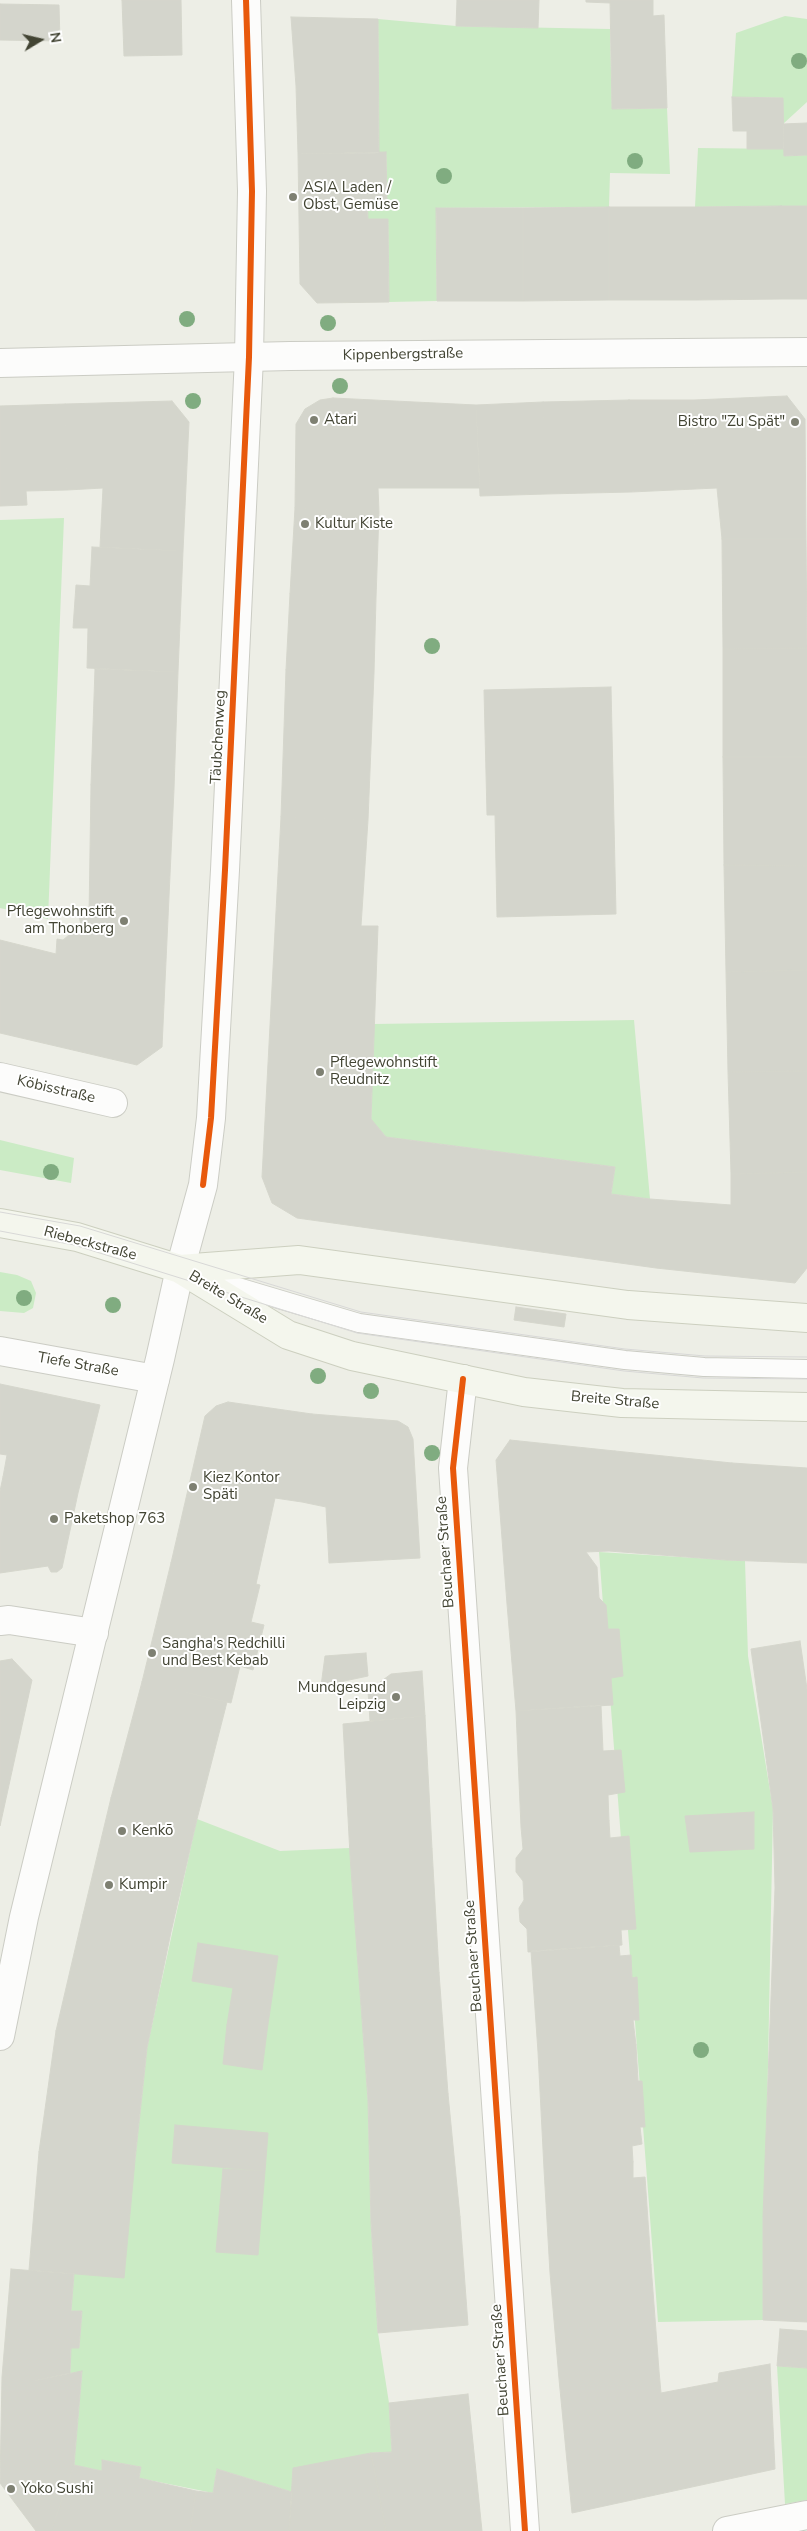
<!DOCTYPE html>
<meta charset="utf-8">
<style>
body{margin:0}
#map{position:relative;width:807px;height:2531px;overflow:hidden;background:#edeee6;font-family:"Nunito Sans",sans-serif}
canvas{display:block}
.north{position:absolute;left:15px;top:15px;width:50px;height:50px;-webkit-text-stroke:4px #fff;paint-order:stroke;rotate:81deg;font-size:14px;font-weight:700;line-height:20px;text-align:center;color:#424433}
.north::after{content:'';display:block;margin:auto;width:18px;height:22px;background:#424433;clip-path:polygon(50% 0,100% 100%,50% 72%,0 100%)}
</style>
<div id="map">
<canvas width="807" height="2531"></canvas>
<div class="north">N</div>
</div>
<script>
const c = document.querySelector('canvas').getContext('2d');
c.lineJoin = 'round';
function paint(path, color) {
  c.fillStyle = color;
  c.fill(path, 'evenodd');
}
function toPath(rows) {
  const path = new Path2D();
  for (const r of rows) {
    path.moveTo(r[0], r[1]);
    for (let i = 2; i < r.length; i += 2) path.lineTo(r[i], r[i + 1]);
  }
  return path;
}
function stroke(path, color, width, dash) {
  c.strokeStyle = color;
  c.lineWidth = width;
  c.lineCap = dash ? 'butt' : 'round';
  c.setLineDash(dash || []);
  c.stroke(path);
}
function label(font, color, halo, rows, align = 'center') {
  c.font = font + ' "Nunito Sans",sans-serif';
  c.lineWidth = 4;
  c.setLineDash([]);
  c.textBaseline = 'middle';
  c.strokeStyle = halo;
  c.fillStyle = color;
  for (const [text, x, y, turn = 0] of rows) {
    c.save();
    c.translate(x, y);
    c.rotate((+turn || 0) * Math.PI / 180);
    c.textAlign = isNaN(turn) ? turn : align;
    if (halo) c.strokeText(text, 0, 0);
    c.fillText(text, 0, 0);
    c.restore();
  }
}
const green = toPath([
 [785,16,807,19,807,102,783,124,783,98,732,97,736,33],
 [378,19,456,26,610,29,612,109,667,108,670,174,610,173,609,207,436,208,437,301,389,302,388,220,368,219,367,200,387,199,386,153,379,153],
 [698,148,784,149,784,156,807,155,807,206,695,207],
 [64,518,48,919,0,908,0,520],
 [634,1020,650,1199,611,1194,615,1167,386,1137,371,1120,374,1024],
 [0,1140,74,1158,71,1183,0,1170],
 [0,1272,17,1275,31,1281,36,1293,33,1308,24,1313,0,1311],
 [599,1552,745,1561,748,1656,773,1809,763,2320,658,2322],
 [197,1819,280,1851,350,1848,368,2100,371,2222,378,2333,389,2403,392,2452,371,2453,292,2492,217,2469,213,2493,139,2478,141,2467,102,2460,102,2471,74,2465,82,2372,70,2373,71,2348,79,2348,82,2312,71,2311,74,2274,135,2160,147,2048],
 [777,2366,807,2368,807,2500,785,2504]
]);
const building = toPath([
 [122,0,181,0,182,55,124,56,122,0],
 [457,0,539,0,538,28,456,26,457,0],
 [586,0,610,0,610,3,586,2,586,0],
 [610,0,653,0,653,16,664,15,667,108,612,109,610,0],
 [0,4,59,5,60,41,0,40,0,4],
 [291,17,378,19,379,153,298,154,296,86,291,17],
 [732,97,783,98,784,149,747,149,747,131,733,131,732,97],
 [807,123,807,155,784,156,783,124,807,123],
 [386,152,387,200,367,200,368,219,388,219,389,302,317,303,300,284,298,154,386,152],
 [781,206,807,206,807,299,782,299,781,206],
 [781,206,782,299,696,300,695,207,781,206],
 [609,207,695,207,696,300,609,300,609,207],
 [609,207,609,300,523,301,523,208,609,207],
 [436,208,523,208,523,301,437,301,436,208],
 [787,396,805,419,806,539,722,539,717,488,695,489,694,400,787,396],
 [333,398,476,405,480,488,378,488,379,512,295,508,296,424,305,409,320,400,333,398],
 [629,400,631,492,546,494,543,402,629,400],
 [629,400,694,400,695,489,631,492,629,400],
 [172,401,189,422,183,551,100,547,103,488,67,490,65,404,172,401],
 [543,402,546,494,480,496,476,405,543,402],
 [65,404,67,490,26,491,27,505,0,506,0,406,65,404],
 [295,508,379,512,376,598,290,594,295,508],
 [722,539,806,539,807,648,723,649,722,539],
 [92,547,183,551,178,672,87,668,88,628,73,628,76,585,90,586,92,547],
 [290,594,376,598,374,673,286,670,290,594],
 [807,648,807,757,723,757,723,649,807,648],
 [95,669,178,672,174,789,91,785,95,669],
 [286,670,374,673,368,820,281,817,286,670],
 [611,687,616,914,497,917,495,815,487,815,484,690,611,687],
 [723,757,807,757,807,866,724,865,723,757],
 [91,785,174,789,162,1047,137,1065,0,1033,0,940,56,954,57,939,63,940,81,925,79,916,89,917,91,785],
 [281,817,368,820,361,926,378,926,371,1119,386,1137,615,1167,611,1194,650,1199,656,1268,297,1218,272,1203,262,1177,281,817],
 [724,865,807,866,807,970,726,972,724,865],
 [807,970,807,1071,728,1072,726,972,807,970],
 [807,1071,807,1172,731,1174,728,1072,807,1071],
 [807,1172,807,1268,795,1283,656,1268,650,1199,731,1205,731,1174,807,1172],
 [516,1307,566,1314,564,1327,514,1320,516,1307],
 [0,1384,100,1405,78,1493,3,1477,7,1455,0,1454,0,1384],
 [228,1402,312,1414,302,1502,275,1498,256,1584,171,1563,205,1416,216,1406,228,1402],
 [312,1414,398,1421,408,1427,413,1439,420,1558,329,1563,326,1507,302,1502,312,1414],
 [510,1440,615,1451,609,1551,586,1552,597,1567,599,1598,507,1604,496,1460,510,1440],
 [615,1451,732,1463,726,1560,609,1551,615,1451],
 [732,1463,807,1468,807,1563,726,1560,732,1463],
 [3,1477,78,1493,62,1568,57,1572,51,1572,48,1566,0,1573,0,1491,3,1477],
 [171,1563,260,1585,251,1622,264,1625,253,1670,240,1666,231,1703,142,1682,171,1563],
 [599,1598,606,1605,608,1629,619,1629,623,1676,611,1678,613,1705,516,1711,507,1604,599,1598],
 [800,1641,807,1689,807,2322,763,2320,763,2217,775,1888,773,1809,751,1649,800,1641],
 [366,1653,368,1676,321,1686,325,1656,366,1653],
 [12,1659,32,1680,0,1826,0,1661,12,1659],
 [422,1671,425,1716,370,1721,368,1691,391,1674,422,1671],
 [142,1682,227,1702,197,1819,111,1798,142,1682],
 [601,1705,603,1751,621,1750,625,1792,608,1795,609,1821,521,1827,516,1711,601,1705],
 [425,1716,432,1849,350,1855,343,1724,425,1716],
 [111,1798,197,1819,171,1932,83,1915,111,1798],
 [754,1812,754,1849,690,1852,685,1816,754,1812],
 [609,1821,610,1838,629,1836,636,1929,621,1930,622,1945,528,1952,527,1929,520,1922,519,1908,524,1900,523,1881,516,1872,516,1858,523,1849,521,1827,609,1821],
 [432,1849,439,1973,359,1978,350,1855,432,1849],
 [83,1915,171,1932,147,2048,56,2031,83,1915],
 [198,1943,278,1956,267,2031,227,2025,233,1988,192,1981,198,1943],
 [619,1945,620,1956,631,1955,632,1978,637,1977,639,2020,633,2020,636,2045,538,2052,531,1951,619,1945],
 [439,1973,448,2094,368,2100,359,1978,439,1973],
 [227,2025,267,2031,262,2070,223,2064,227,2025],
 [56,2031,147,2048,135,2160,39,2152,56,2031],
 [636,2045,638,2081,642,2081,645,2127,640,2127,642,2144,632,2146,633,2162,544,2169,538,2052,636,2045],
 [448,2094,460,2217,371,2222,368,2100,448,2094],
 [175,2125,268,2133,265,2171,172,2163,175,2125],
 [39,2152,135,2160,124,2278,29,2270,39,2152],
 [633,2162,633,2178,645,2177,651,2265,550,2273,544,2169,633,2162],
 [223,2169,265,2171,258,2255,216,2252,223,2169],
 [460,2217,468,2325,378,2333,371,2222,460,2217],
 [651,2265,659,2371,559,2379,550,2273,651,2265],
 [11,2269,74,2274,71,2311,82,2311,79,2348,71,2348,70,2373,33,2381,2,2377,11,2269],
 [780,2329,807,2331,807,2368,777,2366,780,2329],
 [770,2364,775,2469,572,2513,559,2379,659,2371,661,2393,718,2382,719,2373,770,2364],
 [82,2371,74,2465,51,2531,36,2531,0,2483,2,2377,33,2381,82,2371],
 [468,2394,482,2531,386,2531,371,2453,392,2452,389,2403,468,2394],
 [371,2453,386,2531,289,2531,293,2468,371,2453],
 [102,2460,141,2467,139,2478,196,2491,190,2531,51,2531,74,2465,102,2471,102,2460],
 [217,2469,292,2492,289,2531,190,2531,196,2491,213,2493,217,2469]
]);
const service = toPath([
 [211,1279,359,1323,625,1360,704,1367,807,1369]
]);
const minor = toPath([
 [0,363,290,356,807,352],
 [0,1077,113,1103],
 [0,1351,155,1379],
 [463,1379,453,1468,525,2531],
 [0,1621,9,1620,94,1633],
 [727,2531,807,2515]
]);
const tertiary = toPath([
 [0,2036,24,1917,160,1359,180,1269,203,1185,211,1118,225,870,249,357,252,191,246,0]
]);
const secondary = toPath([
 [0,1223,77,1237,180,1269,288,1335,352,1356,524,1392,622,1403,807,1407],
 [180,1269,299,1260,628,1305,807,1318]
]);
const tram = toPath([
 [0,1212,80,1226,361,1312,625,1349,705,1356,807,1357],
 [0,1231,74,1245,357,1333,624,1371,703,1378,807,1379]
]);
const cycleway = toPath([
 [203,1185,211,1118,225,870,249,357,252,191,246,0],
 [463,1379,453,1468,525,2531]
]);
const trees = [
 [799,61],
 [635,161],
 [444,176],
 [187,319],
 [328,323],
 [340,386],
 [193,401],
 [432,646],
 [51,1172],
 [24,1298],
 [113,1305],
 [318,1376],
 [371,1391],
 [432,1453],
 [701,2050]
];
const markers = [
 [293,197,5,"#7e8072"],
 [314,420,5,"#7e8072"],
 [795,422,5,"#7e8072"],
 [305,524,5,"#7e8072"],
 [124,921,5,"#7e8072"],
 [320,1072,5,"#7e8072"],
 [193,1487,5,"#7e8072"],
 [54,1519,5,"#7e8072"],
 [152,1653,5,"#7e8072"],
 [396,1697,5,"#7e8072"],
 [122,1831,5,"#7e8072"],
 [109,1885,5,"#7e8072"],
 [11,2489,5,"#7e8072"]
];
const poiNames = [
 ["ASIA Laden /",303,188],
 ["Obst, Gemüse",303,205],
 ["Atari",324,420],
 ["Bistro \"Zu Spät\"",785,422,"right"],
 ["Kultur Kiste",315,524],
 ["Pflegewohnstift",114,912,"right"],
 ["am Thonberg",114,929,"right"],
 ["Pflegewohnstift",330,1063],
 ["Reudnitz",330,1080],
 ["Kiez Kontor",203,1478],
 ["Späti",203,1495],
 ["Paketshop 763",64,1519],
 ["Sangha's Redchilli",162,1644],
 ["und Best Kebab",162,1661],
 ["Mundgesund",386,1688,"right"],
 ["Leipzig",386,1705,"right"],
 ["Kenkō",132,1831],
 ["Kumpir",119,1885],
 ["Yoko Sushi",21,2489]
];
const streetNames = [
 ["Kippenbergstraße",403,355,-1],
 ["Täubchenweg",219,737,-87],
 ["Köbisstraße",56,1090,13],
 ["Riebeckstraße",90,1244,15],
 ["Breite Straße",228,1298,31],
 ["Tiefe Straße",78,1365,10],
 ["Breite Straße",615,1401,5],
 ["Beuchaer Straße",446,1552,-94],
 ["Beuchaer Straße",474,1956,-94],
 ["Beuchaer Straße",501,2360,-94]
];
paint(green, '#cbebc5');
paint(building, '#d4d5cc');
stroke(building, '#d5d6cc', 1);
stroke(service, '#cbccc4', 20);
stroke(minor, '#cbccc4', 30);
stroke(tertiary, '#cbccc4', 30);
stroke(secondary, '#cccfbf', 30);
stroke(service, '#fcfcfb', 18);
stroke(minor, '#fcfcfb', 28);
stroke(tertiary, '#fcfcfb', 28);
stroke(secondary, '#f4f6ed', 28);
stroke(tram, '#d8d8d7', 1);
stroke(cycleway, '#e8590c', 6);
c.fillStyle = '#80ac80';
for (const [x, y] of trees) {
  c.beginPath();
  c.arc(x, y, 8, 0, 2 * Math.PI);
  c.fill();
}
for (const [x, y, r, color] of markers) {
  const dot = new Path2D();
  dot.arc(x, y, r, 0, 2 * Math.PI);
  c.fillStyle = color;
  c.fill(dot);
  stroke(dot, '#fff', 2);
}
label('15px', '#424433', '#fff', poiNames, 'left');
label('15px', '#424433', '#fff', streetNames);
</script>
